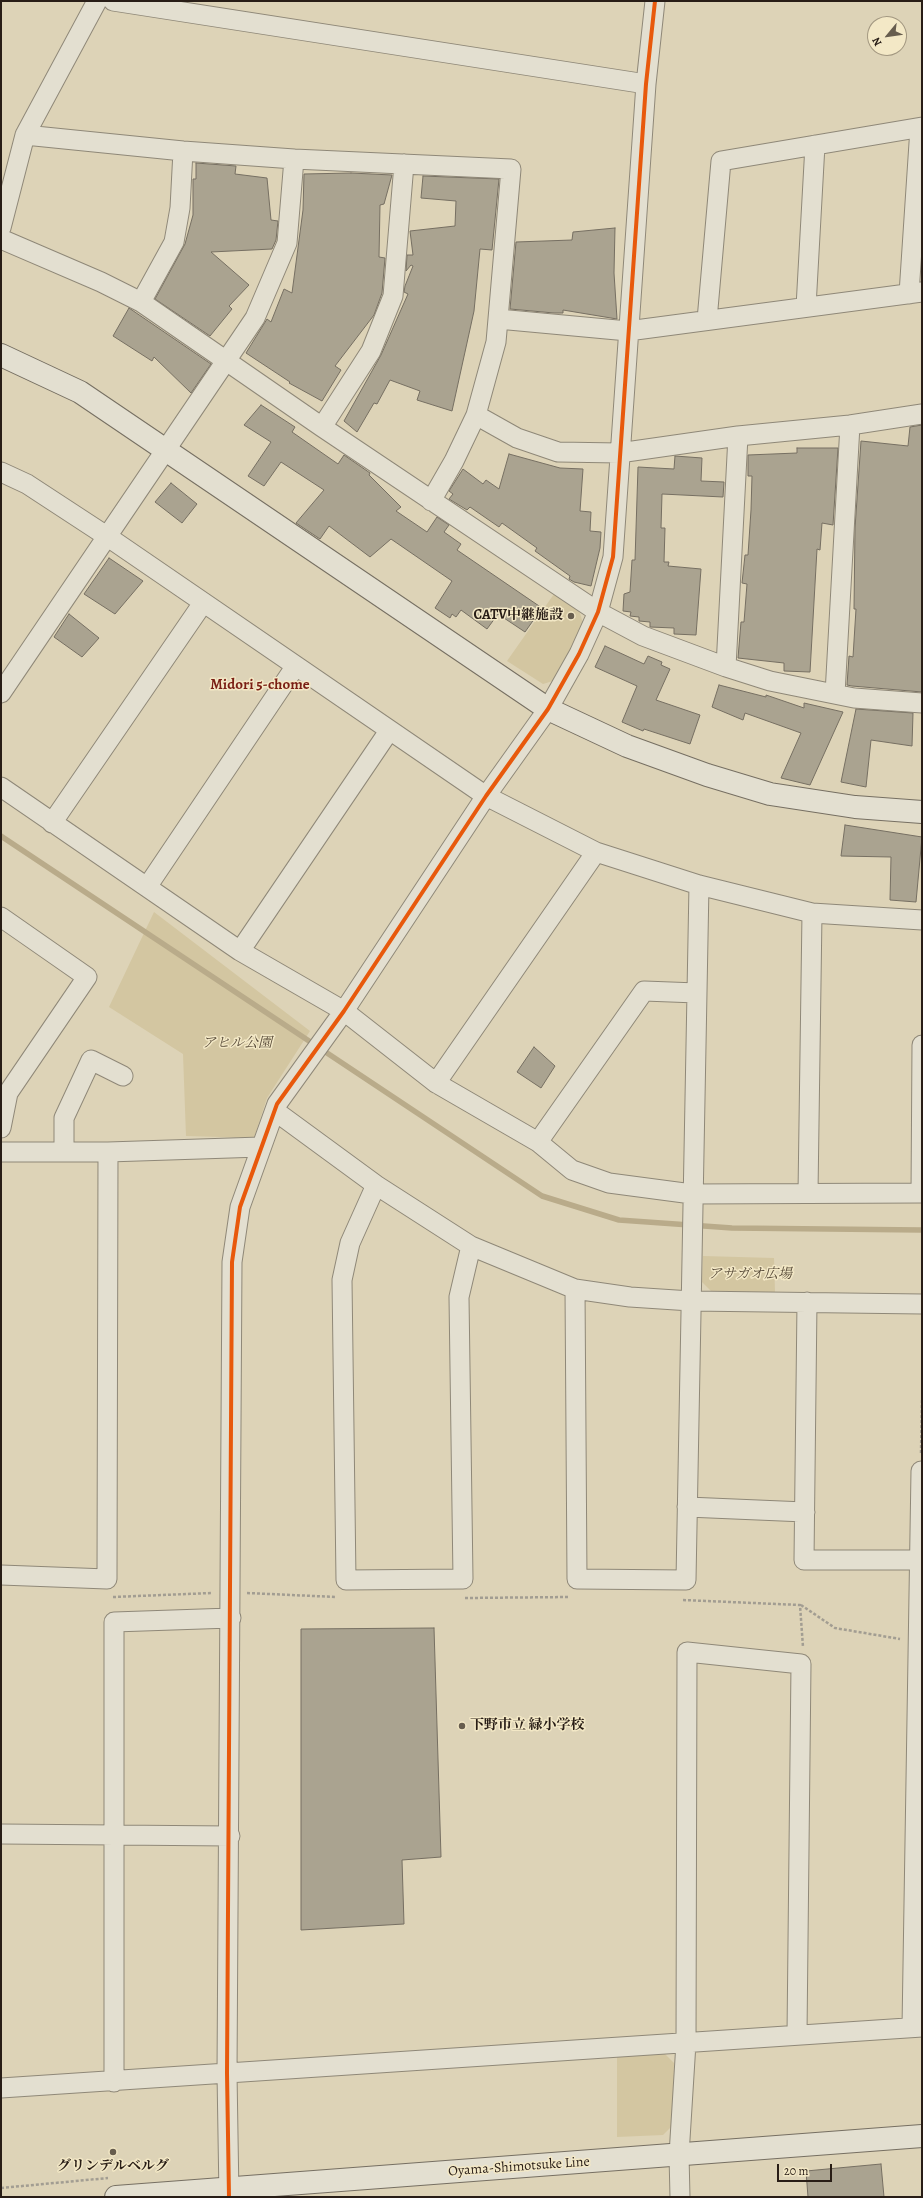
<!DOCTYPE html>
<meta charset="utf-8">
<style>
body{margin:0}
#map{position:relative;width:923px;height:2198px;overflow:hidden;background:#ddd3b7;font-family:Alegreya,serif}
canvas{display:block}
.frame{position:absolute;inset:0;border:2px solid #281d16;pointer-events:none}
.north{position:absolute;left:867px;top:16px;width:40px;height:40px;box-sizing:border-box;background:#f3e8c6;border:1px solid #a29780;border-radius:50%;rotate:241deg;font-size:11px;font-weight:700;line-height:16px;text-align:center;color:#281d16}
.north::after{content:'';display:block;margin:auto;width:14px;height:18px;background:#675d4e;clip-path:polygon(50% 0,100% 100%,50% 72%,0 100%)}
.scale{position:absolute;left:777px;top:2164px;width:55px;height:18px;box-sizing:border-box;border:2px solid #281d16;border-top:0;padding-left:5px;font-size:12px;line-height:14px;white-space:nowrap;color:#281d16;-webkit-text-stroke:3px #f3e8c6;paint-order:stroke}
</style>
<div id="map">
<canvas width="923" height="2198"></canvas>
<div class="frame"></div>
<div class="north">N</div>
<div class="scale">20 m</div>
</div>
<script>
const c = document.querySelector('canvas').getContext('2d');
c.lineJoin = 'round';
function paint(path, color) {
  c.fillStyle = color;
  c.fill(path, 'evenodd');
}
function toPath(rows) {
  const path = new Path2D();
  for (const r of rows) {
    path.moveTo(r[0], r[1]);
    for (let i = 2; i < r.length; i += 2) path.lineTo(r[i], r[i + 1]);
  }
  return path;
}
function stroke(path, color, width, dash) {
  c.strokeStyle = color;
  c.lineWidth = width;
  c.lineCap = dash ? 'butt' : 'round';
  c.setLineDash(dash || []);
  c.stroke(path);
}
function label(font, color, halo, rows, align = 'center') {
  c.font = font + ' Alegreya,"Noto Serif JP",serif';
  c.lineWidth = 3;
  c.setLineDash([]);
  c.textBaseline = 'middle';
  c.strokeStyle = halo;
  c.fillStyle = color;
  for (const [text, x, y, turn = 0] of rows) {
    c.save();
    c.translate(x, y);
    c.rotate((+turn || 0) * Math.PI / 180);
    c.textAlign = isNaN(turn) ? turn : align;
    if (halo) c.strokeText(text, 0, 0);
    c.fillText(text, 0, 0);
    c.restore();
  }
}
const green = toPath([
 [554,594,579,610,583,623,556,680,543,684,507,661],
 [154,912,310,1031,267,1098,254,1138,186,1136,183,1054,109,1007],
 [703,1256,774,1258,775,1292,712,1292,702,1282],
 [617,2053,664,2053,674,2063,673,2125,663,2135,617,2137]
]);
const stream = toPath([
 [1,836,542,1196,619,1220,732,1228,922,1230]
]);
const building = toPath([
 [196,163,236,166,235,174,267,178,271,220,278,221,276,240,272,249,211,252,249,285,229,306,232,309,210,336,155,299,185,244,193,215,193,179,196,179,196,163],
 [351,173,392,175,384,204,380,205,379,257,385,258,382,293,374,315,335,366,341,370,322,401,289,383,290,382,246,353,267,319,271,322,284,289,292,293,303,210,304,174,351,173],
 [423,176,499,179,492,250,480,249,474,311,452,411,417,400,420,391,390,380,377,404,374,403,357,432,344,421,381,355,408,294,404,292,405,286,413,266,411,265,406,271,407,255,413,255,410,231,455,226,456,201,421,198,423,176],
 [615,228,614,273,617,319,563,310,563,313,554,313,510,309,516,242,572,240,573,232,615,228],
 [129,308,211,364,191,393,154,357,152,361,113,336,129,308],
 [261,405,295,427,292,432,338,464,344,455,370,473,369,475,401,507,396,511,427,532,437,517,449,525,444,532,461,544,457,550,542,608,525,632,498,614,487,629,461,610,456,617,452,614,450,618,435,608,452,581,391,539,370,557,329,526,320,539,296,523,324,490,281,462,264,486,248,476,271,442,244,425,261,405],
 [922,425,922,692,852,686,847,685,849,656,853,657,856,609,854,609,855,528,861,441,908,446,910,427,922,425],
 [797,448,838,448,833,525,822,523,820,550,817,549,810,672,784,671,784,663,738,658,741,622,744,622,747,584,742,583,745,555,748,555,751,510,752,476,748,476,748,455,797,453,797,448],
 [509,454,560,468,583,469,580,511,591,512,590,531,601,532,600,548,591,586,574,582,569,579,570,576,535,551,537,548,502,523,499,527,470,507,467,510,449,499,453,494,449,491,463,469,483,484,486,480,499,489,509,454],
 [675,456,702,458,701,481,724,482,723,497,662,494,661,528,665,528,664,562,669,562,668,566,701,569,696,635,674,634,674,628,650,627,650,622,639,621,639,617,630,616,631,612,623,611,624,594,630,592,632,560,635,560,638,467,674,469,675,456],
 [171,483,197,504,182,523,155,502,171,483],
 [109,558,143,581,115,614,84,594,109,558],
 [69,614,99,638,82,657,54,637,69,614],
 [605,646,644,664,648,656,662,662,661,665,670,669,656,700,700,715,690,744,644,729,643,731,622,722,637,686,595,667,605,646],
 [719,685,766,697,766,695,804,708,804,703,843,712,810,785,781,778,801,733,745,713,743,720,712,707,719,685],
 [856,709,913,713,912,746,871,740,866,787,841,782,856,709],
 [845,825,922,837,916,902,890,900,891,857,841,856,845,825],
 [534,1047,555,1066,541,1088,517,1072,534,1047],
 [434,1628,441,1857,402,1860,404,1924,301,1930,301,1629,434,1628],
 [881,2164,884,2197,808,2197,806,2171,881,2164]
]);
const path = toPath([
 [921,1453,922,1400],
 [247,1593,336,1597],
 [113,1597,212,1593],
 [465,1598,570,1597],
 [683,1600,800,1605,803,1647],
 [801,1605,835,1628,900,1639],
 [1,2188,108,2178]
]);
const street = toPath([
 [113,1,646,84],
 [25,135,97,1],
 [1,228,25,135,183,151,294,159,511,169,496,342,476,415,454,461,431,501],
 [1,239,101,282,141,302,322,427,598,612,643,636,726,667,770,681,854,698,922,703],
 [909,294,920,128],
 [141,302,174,242,180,208,183,151],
 [806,307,815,145],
 [498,319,628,331,922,292],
 [707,320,721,161,922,127],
 [476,415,517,438,558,452,619,453,738,436,850,425,922,414],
 [322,427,371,351,393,296,404,164],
 [1,472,27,484,108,537,486,796,596,852,699,885,812,913,922,920],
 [726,667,738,436],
 [1,693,255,318,287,243,294,159],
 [835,694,850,425],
 [1,787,240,951,344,1011,436,1083,538,1142,572,1170,609,1183,692,1194,922,1193],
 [52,823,203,603],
 [147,887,295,667],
 [1,917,87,977,8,1093,1,1128],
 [240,951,389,731],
 [436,1083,596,852],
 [275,1111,376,1185],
 [538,1142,644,991,697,993],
 [1,1152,108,1152,261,1147],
 [64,1152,64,1118,91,1060,123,1076],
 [808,1193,812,913],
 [921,1193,922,1045],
 [471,1246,376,1185,350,1243,342,1280,346,1580,463,1579,459,1297,471,1246,575,1289,630,1297,691,1301,922,1304],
 [575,1289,577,1579,686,1580,699,885],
 [807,1302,804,1560,920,1560],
 [687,1507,805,1512],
 [1,1575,107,1579,108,1152],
 [1,1834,230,1836],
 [912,2027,921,1471],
 [114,2082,114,1622,231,1618],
 [1,2088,922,2027],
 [229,2197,227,2073,232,1262,240,1207,277,1104,344,1011,486,796,548,709,579,654,598,612,613,557,646,84,655,1],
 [680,2197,679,2155,686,2043,687,1652,801,1664,797,2034]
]);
const secondary = toPath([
 [1,355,80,392,548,709,627,746,707,775,770,794,855,807,922,812],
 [116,2197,922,2136]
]);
const cycleway = toPath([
 [229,2197,227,2073,232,1262,240,1207,277,1104,344,1011,486,796,548,709,579,654,598,612,613,557,646,84,655,1]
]);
const markers = [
 [571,616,4,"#675d4e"],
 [462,1726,4,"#675d4e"],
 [113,2152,4,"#675d4e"]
];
const poiNames = [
 ["CATV中継施設",563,616],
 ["下野市立 緑小学校",470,1726,"left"],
 ["グリンデルベルグ",113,2167,"center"]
];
const parkNames = [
 ["アヒル公園",237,1044],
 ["アサガオ広場",750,1275]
];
const streetNames = [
 ["Oyama-Shimotsuke Line",519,2167,-4]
];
const neighbourhoodNames = [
 ["Midori 5-chome",260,685]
];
paint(green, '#d3c6a1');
stroke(stream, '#b9ab8a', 5.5);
paint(building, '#aaa390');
stroke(building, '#766f62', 1);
stroke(street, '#8f8878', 21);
stroke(secondary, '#766f62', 24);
stroke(path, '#a29d92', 2.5, [3, 2]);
stroke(street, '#e3dfd0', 19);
stroke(secondary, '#e3dfd0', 22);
stroke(cycleway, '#e8590c', 4);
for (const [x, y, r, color] of markers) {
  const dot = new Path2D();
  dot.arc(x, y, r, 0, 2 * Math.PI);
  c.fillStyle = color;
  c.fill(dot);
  stroke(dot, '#f3e8c6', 1.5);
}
label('bold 14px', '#281d16', '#f3e8c6', poiNames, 'right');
label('italic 14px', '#594c3a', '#f3e8c6', parkNames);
label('14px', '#281d16', '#f3e8c6', streetNames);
label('bold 15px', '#7a1f14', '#f3e8c6', neighbourhoodNames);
</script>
